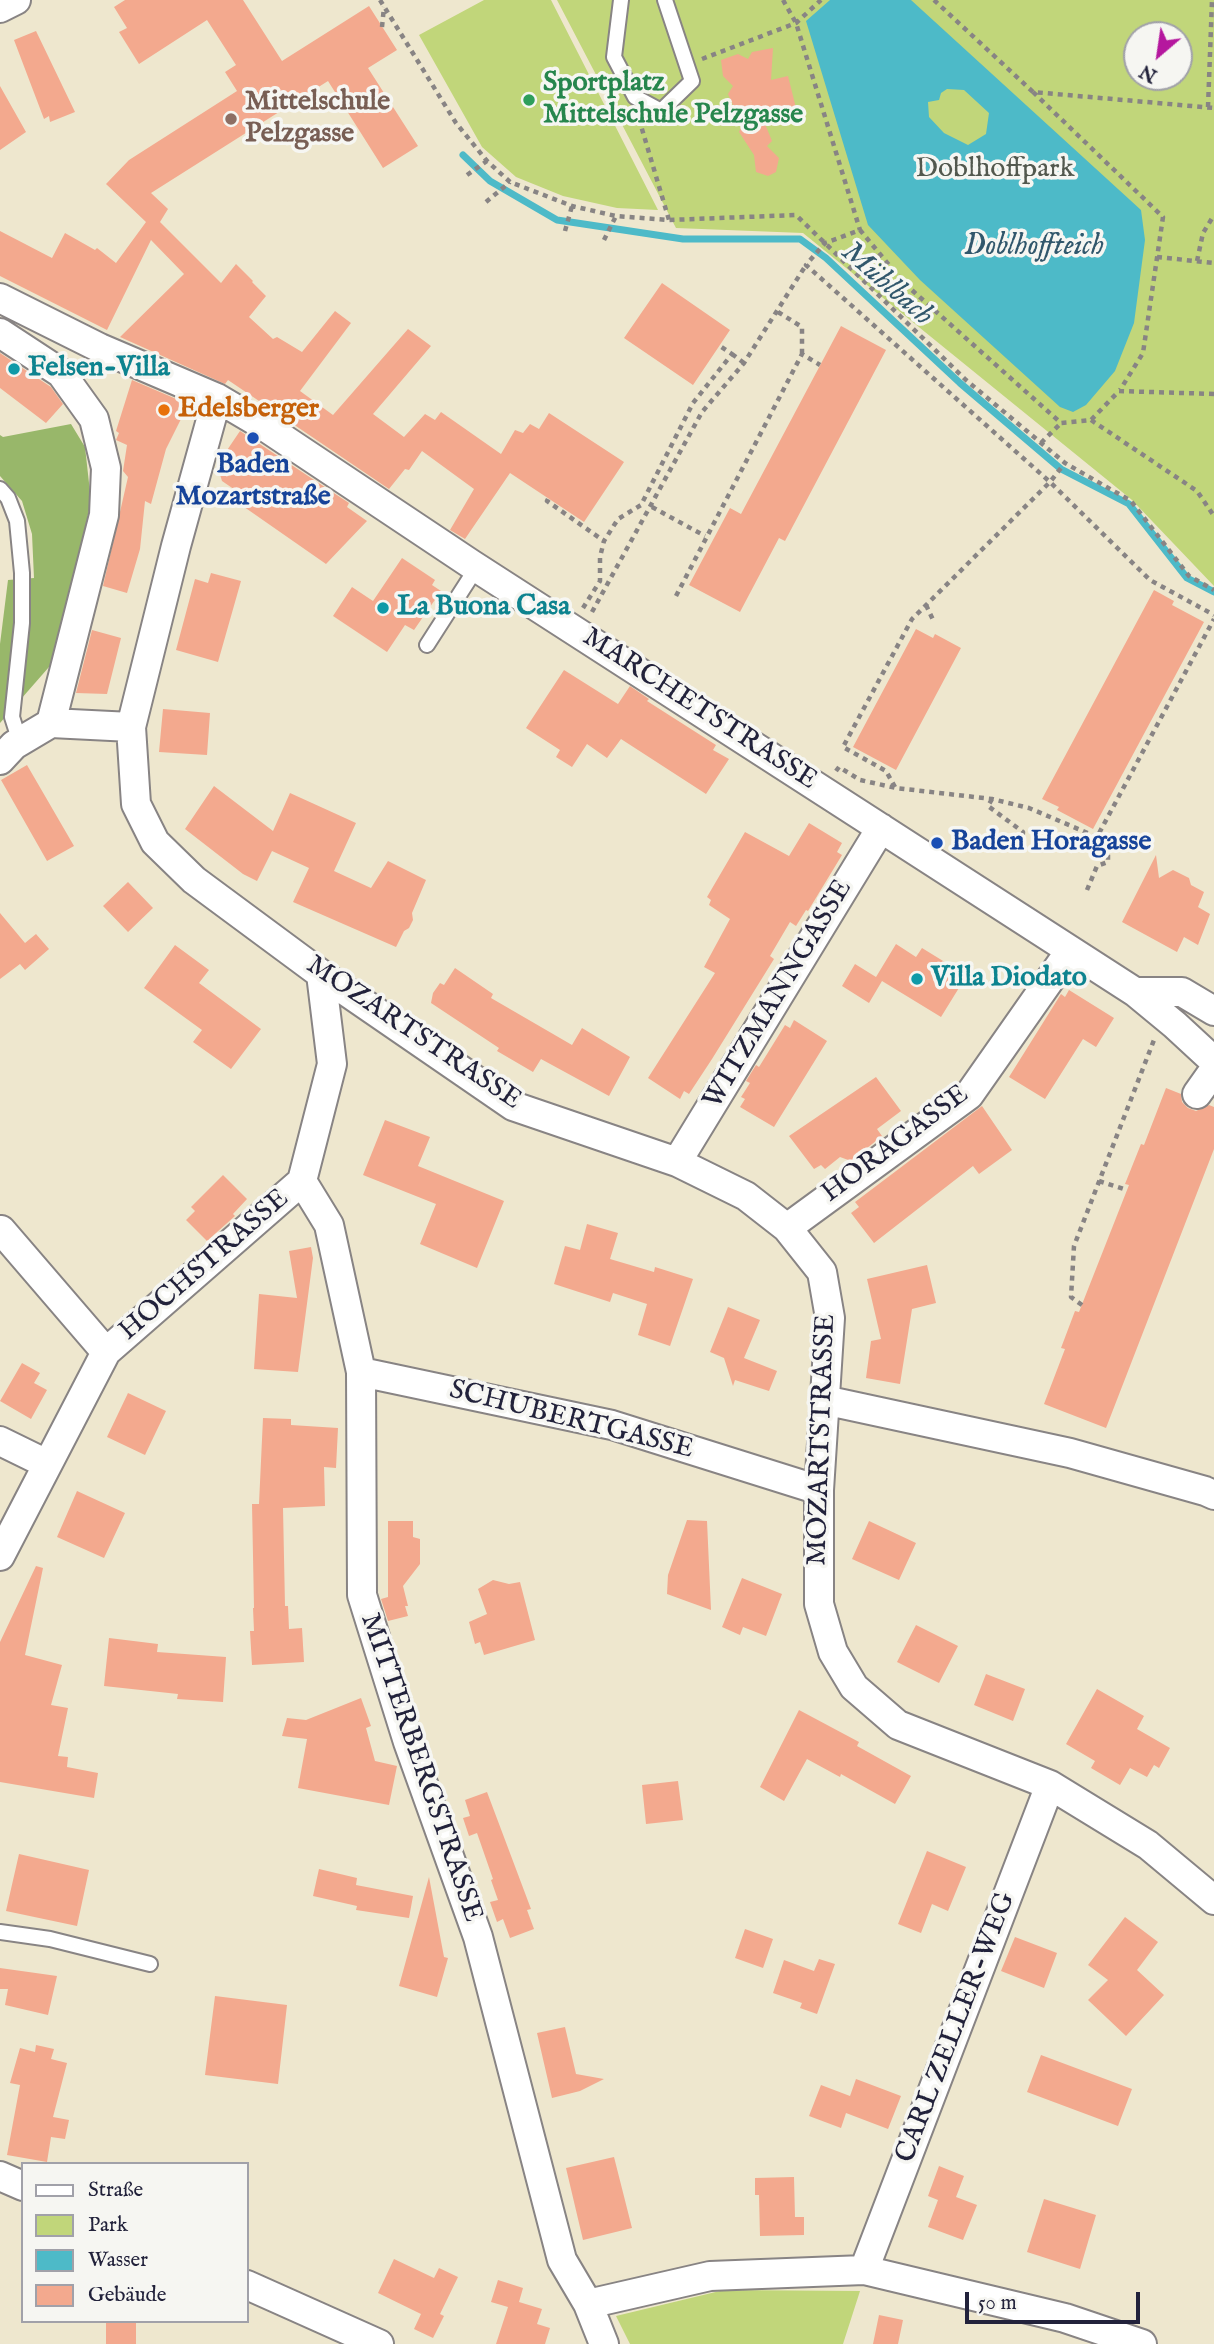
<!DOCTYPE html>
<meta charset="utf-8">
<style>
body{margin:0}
#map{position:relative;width:1214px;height:2344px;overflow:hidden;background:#eee7ce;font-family:"IM FELL English",serif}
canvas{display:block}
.legend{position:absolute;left:21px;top:2162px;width:228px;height:161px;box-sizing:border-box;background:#f6f6f2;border:2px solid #a1a1a9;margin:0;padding:9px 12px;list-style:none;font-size:21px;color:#22223b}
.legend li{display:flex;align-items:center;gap:14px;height:35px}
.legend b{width:35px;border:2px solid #a1a1a9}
.north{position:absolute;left:1123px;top:21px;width:70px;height:70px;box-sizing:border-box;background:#f6f6f2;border:2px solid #a1a1a9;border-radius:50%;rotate:209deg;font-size:19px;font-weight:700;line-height:28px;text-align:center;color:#22223b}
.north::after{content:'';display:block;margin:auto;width:24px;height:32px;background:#b5179e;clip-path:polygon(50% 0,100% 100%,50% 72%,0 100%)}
.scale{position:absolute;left:965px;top:2292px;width:175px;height:32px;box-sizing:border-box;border:4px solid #22223b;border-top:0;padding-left:9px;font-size:21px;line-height:24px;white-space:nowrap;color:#22223b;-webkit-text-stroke:5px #f6f6f2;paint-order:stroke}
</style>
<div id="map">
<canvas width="1214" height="2344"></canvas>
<ul class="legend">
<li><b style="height:9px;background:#fff"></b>Straße</li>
<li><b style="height:19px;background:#c1d67a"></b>Park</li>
<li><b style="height:19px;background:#4dbac8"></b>Wasser</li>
<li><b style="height:19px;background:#f3a98e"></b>Gebäude</li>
</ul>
<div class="north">N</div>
<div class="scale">50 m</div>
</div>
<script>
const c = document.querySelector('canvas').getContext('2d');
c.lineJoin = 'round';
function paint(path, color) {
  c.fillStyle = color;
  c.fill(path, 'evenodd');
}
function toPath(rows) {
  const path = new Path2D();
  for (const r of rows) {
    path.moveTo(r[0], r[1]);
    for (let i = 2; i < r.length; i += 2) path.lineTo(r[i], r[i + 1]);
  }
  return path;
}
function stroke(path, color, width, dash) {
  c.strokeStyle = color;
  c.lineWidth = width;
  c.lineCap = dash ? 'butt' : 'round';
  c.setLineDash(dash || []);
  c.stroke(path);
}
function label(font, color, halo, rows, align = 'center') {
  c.font = font + ' "IM FELL English",serif';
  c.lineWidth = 7;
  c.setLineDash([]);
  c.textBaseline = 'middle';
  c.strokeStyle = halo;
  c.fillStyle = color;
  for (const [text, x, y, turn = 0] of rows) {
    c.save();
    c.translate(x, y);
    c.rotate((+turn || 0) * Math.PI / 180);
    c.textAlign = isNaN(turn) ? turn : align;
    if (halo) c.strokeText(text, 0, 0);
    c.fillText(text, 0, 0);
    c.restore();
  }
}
const green = toPath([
 [484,0,551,0,658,210,617,208,563,196,516,177,482,147,419,35],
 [557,0,1214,0,1214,586,1132,500,803,233,676,228],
 [1137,35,1179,35,1179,77,1137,77],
 [724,2290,860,2291,843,2344,630,2344,616,2316]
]);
const forest = toPath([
 [71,424,85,447,91,501,56,659,0,723,0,644,8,580,34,578,32,534,22,501,0,476,0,435,3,437]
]);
const water = toPath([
 [830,0,911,0,1141,210,1145,240,1134,323,1115,371,1086,405,1073,412,1060,407,920,280,868,225,806,21],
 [947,89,964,90,989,113,986,134,968,145,944,133,929,117,928,102,939,100,941,93]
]);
const stream = toPath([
 [463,155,490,181,557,220,683,239,800,239,826,258,960,383,1061,469,1129,504,1187,578,1214,592]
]);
const building = toPath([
 [125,0,243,0,282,61,369,6,397,50,368,68,418,146,383,168,328,81,151,193,168,209,160,222,221,283,236,264,253,281,252,282,266,296,249,317,273,339,277,337,302,352,335,311,351,323,300,391,333,415,408,329,431,346,373,414,404,437,425,414,435,420,441,412,501,454,515,430,523,433,530,424,539,429,549,413,624,462,584,522,510,473,465,539,450,530,474,489,422,451,409,470,405,469,389,489,228,380,225,384,120,337,184,274,151,240,107,330,0,276,0,231,52,258,65,233,95,250,97,248,116,263,146,222,106,184,129,160,237,91,225,72,236,65,207,20,139,64,119,32,127,28,114,7],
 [36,31,75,112,50,122,49,116,44,119,14,40],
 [773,48,771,80,788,76,796,108,763,119,772,141,767,146,779,158,776,172,768,176,756,172,754,155,739,132,742,125,728,94,733,86,723,76,721,60,738,54,748,59,752,52],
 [0,86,26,132,0,150],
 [662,283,730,330,693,385,624,338],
 [841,326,886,350,785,541,779,538,740,612,689,585,730,508,741,514],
 [0,353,51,387,63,404,46,423,0,388],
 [132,380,181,401,177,412,183,415,166,449,151,504,145,501,140,549,127,593,103,586,128,477,123,471,127,445,116,440,119,433,116,431],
 [240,431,349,503,347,507,367,521,326,564,237,502,241,494,222,481,217,465],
 [402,558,435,580,432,585,441,591,414,630,405,625,387,652,333,616,352,587,373,601],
 [211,573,241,581,218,662,176,650,195,579,208,583],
 [1154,590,1174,601,1172,605,1204,622,1093,829,1057,810,1059,807,1042,799],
 [916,629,933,638,935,634,961,648,896,770,853,747],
 [92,630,121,638,107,694,76,693],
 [564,670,618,704,630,686,649,699,647,701,716,745,713,750,729,759,706,794,621,739,607,758,587,744,572,767,556,757,560,750,526,728],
 [163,709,210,713,207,755,159,752],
 [27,765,74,846,47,861,1,780],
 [214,786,273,831,290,793,356,823,334,871,371,888,388,861,426,880,412,913,413,920,409,928,404,931,396,947,293,902,309,868,272,851,257,881,243,874,185,829],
 [809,823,842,843,837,852,842,855,808,911,806,910,796,926,790,922,770,956,774,959,712,1059,689,1094,684,1091,680,1099,648,1078,715,973,704,967,730,919,709,905,711,900,707,897,745,832,789,856],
 [1156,855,1159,878,1173,870,1189,878,1191,885,1204,892,1198,907,1210,914,1198,945,1184,937,1177,952,1122,922],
 [128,882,153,908,128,932,103,906],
 [0,913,25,943,36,934,49,949,25,970,20,964,0,979],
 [896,944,916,957,922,948,948,964,943,972,962,983,941,1017,882,981,869,1003,842,986,855,964,876,977],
 [175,945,209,970,199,983,261,1029,231,1069,193,1042,202,1030,144,988],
 [455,968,493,994,491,998,572,1045,582,1028,630,1057,609,1096,541,1059,533,1072,497,1051,499,1048,431,1003,433,993,440,983,444,985],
 [1069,990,1114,1018,1096,1047,1083,1039,1045,1099,1009,1077,1061,994,1065,997],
 [794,1020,827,1041,774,1127,740,1107,745,1099,741,1097,750,1083,746,1081,756,1065,759,1067,785,1025,790,1028],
 [876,1077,901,1111,877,1129,882,1136,851,1161,840,1157,825,1169,821,1165,814,1169,789,1136],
 [1166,1088,1181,1094,1182,1102,1188,1108,1196,1111,1209,1105,1214,1107,1214,1149,1106,1428,1044,1404,1065,1349,1061,1348,1075,1311,1079,1312,1129,1185,1125,1184,1141,1144,1144,1145],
 [982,1106,1012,1150,979,1174,973,1166,874,1243,851,1213,859,1207,855,1202],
 [385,1120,430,1137,418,1166,504,1201,477,1268,420,1244,436,1204,363,1175],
 [223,1175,247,1199,233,1214,235,1216,207,1241,186,1220,195,1211,191,1207],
 [587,1224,618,1233,610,1259,654,1272,655,1267,693,1279,670,1346,638,1335,647,1304,613,1293,610,1302,554,1284,565,1246,580,1250],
 [311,1247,313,1258,298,1372,254,1369,259,1294,297,1298,289,1251],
 [927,1265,936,1303,912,1309,900,1384,866,1378,871,1341,881,1339,867,1279],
 [728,1307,760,1320,744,1358,777,1371,769,1391,735,1380,733,1386,724,1358,710,1352],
 [22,1363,40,1373,34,1383,47,1390,31,1419,0,1401],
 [128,1393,166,1411,145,1455,107,1437],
 [263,1418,291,1419,291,1425,338,1428,336,1468,324,1467,325,1506,283,1508,285,1606,288,1606,289,1629,302,1628,304,1662,252,1665,250,1631,254,1631,253,1608,254,1608,252,1504,259,1504],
 [77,1491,125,1513,104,1558,57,1537],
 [687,1520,707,1521,711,1610,667,1594,668,1575],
 [388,1521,413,1521,413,1537,420,1539,420,1564,403,1586,408,1606,405,1606,408,1616,388,1621,381,1599,388,1597],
 [869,1521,916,1543,899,1580,852,1559],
 [36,1566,43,1568,25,1655,62,1665,51,1705,68,1708,58,1756,68,1757,67,1767,98,1773,94,1798,0,1782,0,1642],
 [742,1578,782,1594,766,1636,743,1627,740,1635,722,1627],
 [493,1580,509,1584,520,1582,535,1640,484,1655,480,1642,475,1644,469,1622,487,1614,478,1589],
 [916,1625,958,1646,939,1683,897,1662],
 [109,1638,158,1644,157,1652,226,1657,223,1702,177,1699,178,1694,104,1686],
 [986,1674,1025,1689,1013,1721,974,1705],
 [1097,1689,1144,1716,1137,1729,1170,1748,1159,1768,1154,1765,1147,1777,1130,1768,1120,1785,1091,1768,1095,1761,1066,1744],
 [361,1698,371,1726,366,1728,375,1761,397,1766,389,1805,298,1788,307,1739,282,1736,287,1718,306,1720],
 [799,1710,859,1742,857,1746,911,1776,895,1804,841,1774,840,1777,807,1759,784,1801,760,1787],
 [678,1781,683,1820,646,1824,642,1785],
 [487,1792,531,1909,527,1910,534,1929,510,1938,503,1919,497,1922,490,1902,498,1900,491,1880,493,1879,477,1833,469,1836,463,1818,470,1816,465,1800],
 [927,1851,966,1867,948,1911,932,1904,921,1933,898,1924],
 [19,1854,89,1870,77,1926,6,1911],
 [319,1869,357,1878,356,1885,413,1896,409,1918,356,1910,357,1906,313,1896],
 [429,1877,444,1957,448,1958,437,1997,399,1986],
 [1125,1917,1158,1942,1137,1970,1164,1995,1126,2036,1088,2000,1108,1980,1088,1965],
 [745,1929,773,1939,763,1968,735,1958],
 [1015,1937,1057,1953,1044,1988,1001,1971],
 [819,1959,835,1964,817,2014,800,2008,802,2003,773,1993,784,1960,814,1971],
 [0,1968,57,1976,48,2015,5,2005,8,1989,0,1989],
 [215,1996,287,2005,278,2084,205,2075],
 [565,2027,576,2074,604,2079,580,2091,552,2098,537,2033],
 [36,2045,54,2049,51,2059,67,2063,53,2117,69,2120,65,2139,51,2137,47,2162,7,2155,20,2085,10,2083,20,2048,35,2052],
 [1041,2055,1132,2089,1118,2126,1027,2092],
 [856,2079,901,2096,888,2129,846,2113,841,2128,809,2116,821,2085,850,2096],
 [614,2157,632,2228,583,2240,566,2168],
 [939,2166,964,2176,956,2197,977,2205,963,2240,928,2227,938,2200,928,2196],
 [794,2177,795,2217,804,2217,804,2235,760,2236,759,2195,755,2195,755,2178],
 [1044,2199,1096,2215,1080,2269,1027,2252],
 [394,2259,434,2278,439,2268,458,2277,440,2314,444,2316,433,2338,414,2329,421,2314,378,2293],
 [498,2280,523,2288,519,2302,542,2309,537,2324,550,2328,545,2344,496,2344,508,2307,491,2302],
 [879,2315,903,2320,898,2344,873,2344],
 [106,2321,136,2321,136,2344,106,2344]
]);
const path = toPath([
 [380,0,456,123,487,161,510,182,572,206,616,216,669,220,796,215,966,380,1065,463,1131,501,1189,576,1214,590],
 [783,0,796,23,860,230],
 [934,0,1033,92,1214,108],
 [382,27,384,7],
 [702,59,796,23,821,0],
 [1033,92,1163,217,1143,353,1120,390],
 [1208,107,1212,0],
 [639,119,669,220],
 [467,175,487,161],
 [486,202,510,182],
 [565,231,572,206],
 [604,240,616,216],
 [1157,257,1214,263],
 [1197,261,1203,233,1214,215],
 [778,312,802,327,802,354],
 [732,354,744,363],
 [1214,394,1119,391,1091,420,1061,423,904,283,860,230,825,243,806,265,1050,482,1150,580,1214,615],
 [1091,420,1197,491,1214,516],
 [1041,443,1061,423],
 [548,499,547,501,604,541],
 [652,507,705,536],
 [676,596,802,354,820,365],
 [926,605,934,622],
 [583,608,600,581,600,557,604,541,618,519,641,505,693,403,732,354,720,346],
 [592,612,702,412,744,363,806,265],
 [836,771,839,767,860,780,896,788,992,799,1029,808,1097,837,1214,619],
 [895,787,886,771,843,747,912,619,1050,482,1065,463],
 [992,799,988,806,1023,832,1022,844],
 [1087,890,1097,866,1108,862,1108,849,1097,837],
 [1099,1181,1127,1190],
 [1082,1305,1071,1297,1074,1246,1154,1040]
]);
const service = toPath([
 [621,0,614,57,635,97,661,111,692,81,665,0],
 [0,489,8,498,17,521,22,573,22,623,12,717,20,742],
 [427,645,477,567],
 [0,1932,50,1939,150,1964]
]);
const minor = toPath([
 [0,8,16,0],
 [0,298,100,348,217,398,261,424,471,564,1135,992,1175,1025,1214,1061],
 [0,333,61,373,94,419,106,468,104,515,51,723],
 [217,398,176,546,131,727,136,804,155,842,194,880,321,974,513,1106,677,1162,746,1196,787,1228,822,1272,830,1318,819,1490,819,1604,833,1652,854,1687,898,1725,1050,1785,1148,1845,1214,1900],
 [0,760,14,745,51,723,131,727],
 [1135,992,1182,992,1214,1011],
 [1197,1094,1214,1070],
 [677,1162,881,828],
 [302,1181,329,1225,361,1372,362,1595,408,1742,478,1937,562,2260,588,2304,604,2344],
 [787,1228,969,1095,1070,951],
 [1,1230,106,1352],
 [361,1372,612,1425,819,1490],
 [824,1400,1070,1453,1205,1491,1214,1495],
 [0,1441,47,1464],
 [0,1556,106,1352,302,1181,332,1064,321,974],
 [0,2176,23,2186],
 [864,2270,1050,1785],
 [247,2285,379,2344],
 [588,2304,710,2276,864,2270,1065,2318,1142,2344]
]);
const markers = [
 [529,100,7,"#2e9e5b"],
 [231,119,7,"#8d6e63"],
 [14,369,7,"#0f9aa8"],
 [164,410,7,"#e8710a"],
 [253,438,7,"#1a4fb4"],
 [383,608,7,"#0f9aa8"],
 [937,843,7,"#1a4fb4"],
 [917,979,7,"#0f9aa8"]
];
const leisureNames = [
 ["Sportplatz",543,84],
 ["Mittelschule Pelzgasse",543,116]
];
const educationNames = [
 ["Mittelschule",245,103],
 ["Pelzgasse",245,135]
];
const parkNames = [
 ["Doblhoffpark",995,170]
];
const cultureNames = [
 ["Felsen-Villa",28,369],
 ["La Buona Casa",397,608],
 ["Villa Diodato",931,979]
];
const foodNames = [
 ["Edelsberger",178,410]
];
const transitNames = [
 ["Baden",253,466],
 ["Mozartstraße",253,498],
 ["Baden Horagasse",951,843,"left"]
];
const streetNames = [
 ["MARCHETSTRASSE",699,710,33],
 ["WITZMANNGASSE",779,995,-59],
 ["MOZARTSTRASSE",413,1034,34],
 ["HORAGASSE",896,1145,-37],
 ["HOCHSTRASSE",205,1266,-41],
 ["SCHUBERTGASSE",571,1421,14],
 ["MOZARTSTRASSE",823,1440,-88],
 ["MITTERBERGSTRASSE",420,1768,71],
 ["CARL ZELLER-WEG",957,2028,-69]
];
const waterNames = [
 ["Doblhoffteich",1034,248],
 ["Mühlbach",886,285,41]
];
paint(green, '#c1d67a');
paint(forest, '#98b76a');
paint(water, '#4dbac8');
stroke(stream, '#4dbac8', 7);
paint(building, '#f3a98e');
stroke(service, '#888484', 18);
stroke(minor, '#888484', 32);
stroke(path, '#888484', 4.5, [5, 5]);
stroke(service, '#fff', 14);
stroke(minor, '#fff', 28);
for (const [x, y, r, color] of markers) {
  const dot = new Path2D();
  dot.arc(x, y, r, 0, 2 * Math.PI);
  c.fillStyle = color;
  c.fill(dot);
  stroke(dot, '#f6f6f2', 2.5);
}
label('bold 28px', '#27864d', '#f6f6f2', leisureNames, 'left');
label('bold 28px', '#785e54', '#f6f6f2', educationNames, 'left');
label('28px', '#52584e', '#f6f6f2', parkNames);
label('bold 28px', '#0d838f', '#f6f6f2', cultureNames, 'left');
label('bold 28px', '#c56008', '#f6f6f2', foodNames, 'left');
label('bold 28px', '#164399', '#f6f6f2', transitNames);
label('28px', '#22223b', '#f6f6f2', streetNames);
label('italic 30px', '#31576c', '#f6f6f2', waterNames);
</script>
